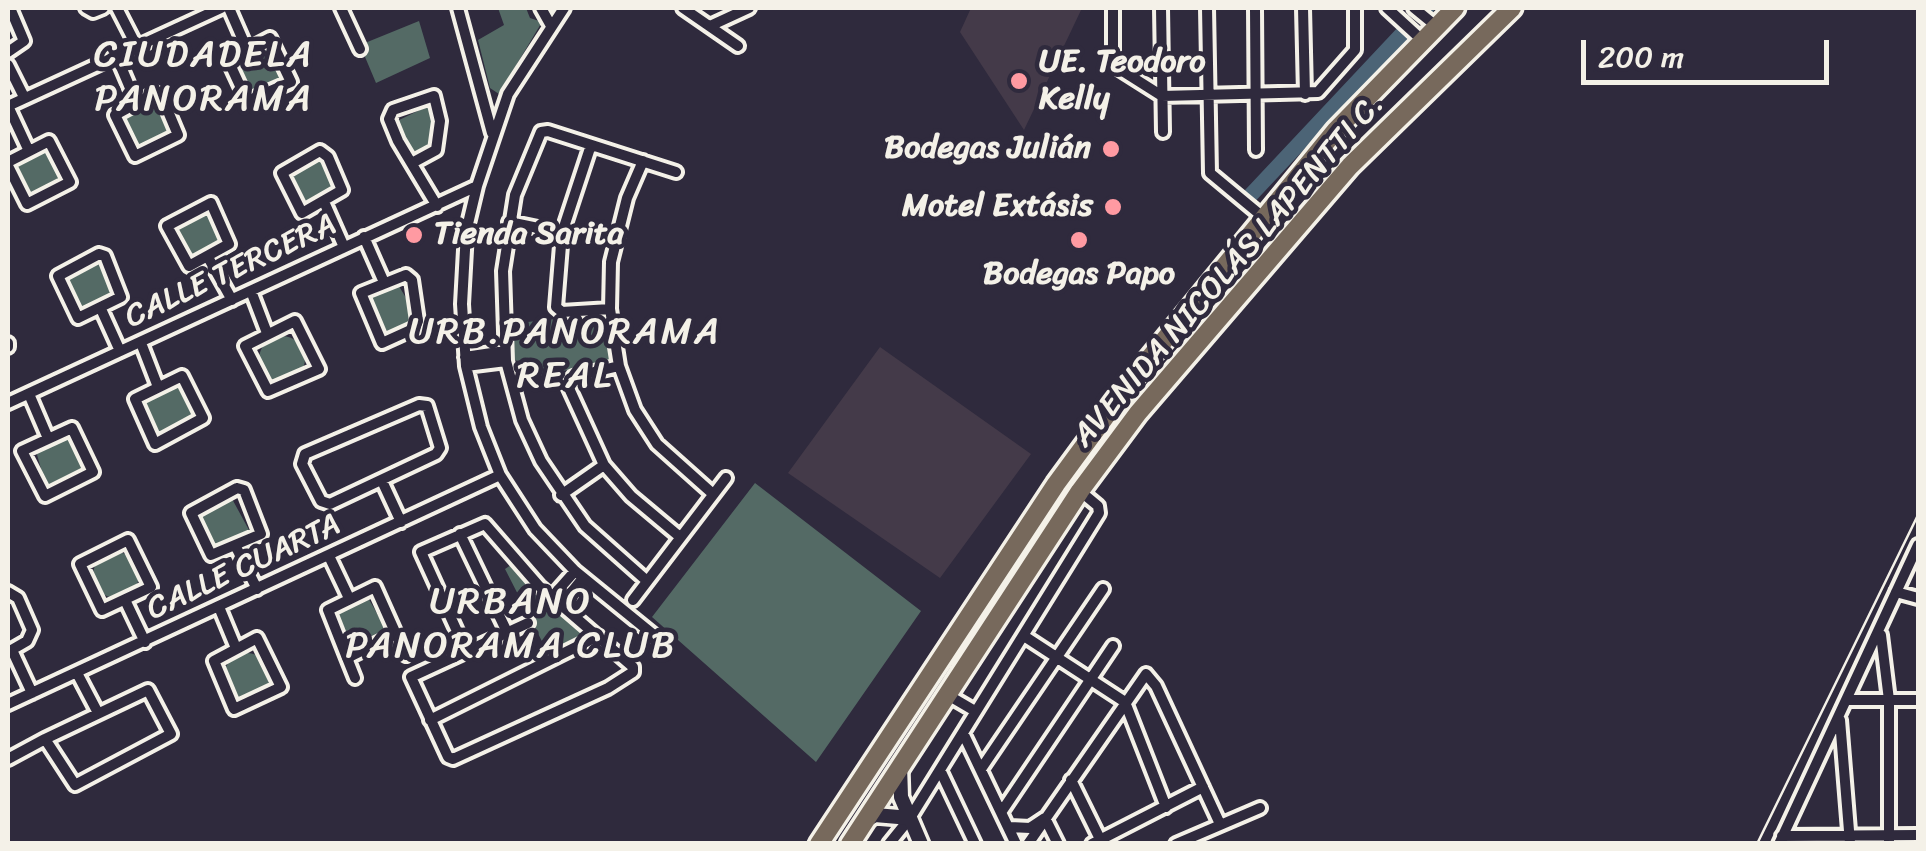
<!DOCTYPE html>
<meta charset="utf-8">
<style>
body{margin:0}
#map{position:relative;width:1926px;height:851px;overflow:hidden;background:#2f2a3d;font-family:Sriracha,sans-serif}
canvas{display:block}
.frame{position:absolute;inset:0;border:10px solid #f4f1e8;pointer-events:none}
.scale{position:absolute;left:1581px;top:40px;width:248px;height:45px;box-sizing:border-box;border:5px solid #f4f1e8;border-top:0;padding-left:12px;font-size:30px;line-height:35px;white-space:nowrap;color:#f4f1e8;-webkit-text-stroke:8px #2f2a3d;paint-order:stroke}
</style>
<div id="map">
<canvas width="1926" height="851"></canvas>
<div class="frame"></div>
<div class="scale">200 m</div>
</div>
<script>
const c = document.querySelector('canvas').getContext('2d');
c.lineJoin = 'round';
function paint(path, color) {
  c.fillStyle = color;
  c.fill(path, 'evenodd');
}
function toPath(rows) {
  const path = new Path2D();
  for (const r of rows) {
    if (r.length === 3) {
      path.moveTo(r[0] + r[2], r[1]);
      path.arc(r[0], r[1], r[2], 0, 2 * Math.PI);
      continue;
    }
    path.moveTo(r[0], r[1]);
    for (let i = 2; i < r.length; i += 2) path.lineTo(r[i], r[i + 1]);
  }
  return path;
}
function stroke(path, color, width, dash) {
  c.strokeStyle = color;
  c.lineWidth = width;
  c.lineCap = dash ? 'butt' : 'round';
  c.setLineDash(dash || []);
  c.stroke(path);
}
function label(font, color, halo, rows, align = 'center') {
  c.font = font + ' Sriracha,sans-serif';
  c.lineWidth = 9;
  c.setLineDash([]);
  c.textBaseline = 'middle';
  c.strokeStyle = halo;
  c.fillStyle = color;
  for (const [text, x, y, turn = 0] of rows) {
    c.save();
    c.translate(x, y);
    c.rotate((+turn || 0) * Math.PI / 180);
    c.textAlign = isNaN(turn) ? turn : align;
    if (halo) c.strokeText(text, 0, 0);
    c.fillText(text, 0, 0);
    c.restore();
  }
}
const built = toPath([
 [971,8,1082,8,1024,130,960,32],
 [880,347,1031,454,940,578,788,473]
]);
const green = toPath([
 [498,8,526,8,530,18,542,22,499,94,490,88,478,40,504,25],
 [419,21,430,58,376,83,360,45],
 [266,45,285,78,250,95,245,92,236,60],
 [155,98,173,131,139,148,133,145,124,113],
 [428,106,446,139,412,156,396,127,397,121],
 [46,148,65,181,30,198,25,195,16,163],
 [320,157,326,162,338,189,304,207,288,178,289,172],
 [205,209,212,214,224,242,190,259,174,230,175,224],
 [94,260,101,265,112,293,78,310,63,275],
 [397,283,414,311,413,321,381,334,366,299],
 [604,314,611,361,529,378,525,362,513,360,508,324],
 [282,359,23],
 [175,384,182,389,193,417,159,434,154,432,145,399],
 [66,436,85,469,50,486,45,483,36,451],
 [755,483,921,611,816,762,652,617],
 [231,497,249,530,215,548,210,545,201,513],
 [116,575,23],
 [511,565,550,607,588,637,550,657,505,569],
 [367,596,386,629,351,646,346,644,337,611],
 [247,676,23]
]);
const river = toPath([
 [1425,9,1427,8],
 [1247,199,1401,35]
]);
const street = toPath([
 [86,8,93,12,103,8],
 [117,8,136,45],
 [229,8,246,47],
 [341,8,360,49],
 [458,8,492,133],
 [541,8,550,24],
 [564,8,508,94,477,186,466,232,462,304,466,366,481,427,500,475,535,529,575,571,666,645],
 [683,8,738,46],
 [1113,8,1113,65,1162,96,1318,92,1355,50,1355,8],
 [1161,8,1163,132],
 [1207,8,1210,173,1263,217],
 [1255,8,1256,150],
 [1303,8,1305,94],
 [1387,8,1423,41],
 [1414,8,1436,26],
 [710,26,749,8],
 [270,38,291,82,247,101,228,60,270,38],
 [8,52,24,41,10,8],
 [116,55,136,102],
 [8,65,24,97],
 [155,93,162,97,178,135,135,156,115,115,155,93],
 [8,106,221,8],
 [8,106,28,149],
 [591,145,562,233,556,307,562,312,610,309],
 [320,151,328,157,342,190,302,213,282,173,320,151],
 [643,161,627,198,611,262,610,309,619,366,635,410,657,444,713,494],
 [8,162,49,141,70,182,27,204,8,166],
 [412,163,436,150,440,121,434,96,393,110,389,119,398,141,437,206],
 [211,203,229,244,189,266,167,226,211,203],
 [325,204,344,247],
 [509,222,562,233],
 [364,237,383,280],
 [99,254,105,256,121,297,78,318,58,276,99,254],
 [209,259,232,300],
 [406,275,412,280,418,321,415,328,382,343,361,293,406,275],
 [251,291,267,333],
 [101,309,120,351],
 [295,321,319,369,268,391,245,346,295,321],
 [8,343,8,347],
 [141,343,158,387],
 [465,357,505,351],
 [466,366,506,361],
 [619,366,573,377,568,386,604,465,631,496,680,537],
 [182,376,203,418,155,444,135,399,182,376],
 [29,394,47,436],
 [8,403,477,186],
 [419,405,427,406,440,448,436,454,330,504,321,501,302,464,305,454,419,405],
 [72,428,93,472,45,496,22,451,72,428],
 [382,481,401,522],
 [237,488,244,490,261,534,211,555,191,513,237,488],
 [561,495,604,465],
 [460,534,507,632],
 [128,540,151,587,102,610,80,564,128,540],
 [236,547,257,589],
 [329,556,348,596],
 [647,581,585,526,541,461,522,420,506,361,503,271,515,195,541,132,548,131,676,172],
 [375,587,396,634,347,658,328,610,375,587],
 [8,592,18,598,32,630,27,641,8,652],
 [1896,592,1918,598],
 [552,597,575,571],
 [125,600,145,642],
 [633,600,726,478],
 [562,604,583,578],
 [219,607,236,648],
 [396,634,406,655],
 [1881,635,1889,700,1889,844],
 [1024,636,1125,702,1166,807],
 [257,638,281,687,234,709,214,661,257,638],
 [12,650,32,693],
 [466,651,421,552,485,524,539,586,633,667,633,672,608,688,453,759,448,757,411,677,528,623],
 [347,658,355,678],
 [77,673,98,713],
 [946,694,975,711],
 [1846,700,1918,700],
 [8,704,500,475],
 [430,720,598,636],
 [1840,720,1850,843],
 [963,733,1016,844],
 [8,759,45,739,148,690,171,734,75,785,45,739],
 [981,769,1103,589],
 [940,770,975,844],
 [1071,780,1100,839],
 [1002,811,1113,646],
 [1010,827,1030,828,1045,818,1058,844],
 [1782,836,1918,835],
 [889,844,910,818,1099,513,1098,506,1080,491],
 [1028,844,1146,674,1156,686,1220,824],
 [1092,844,1203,787],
 [1176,844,1260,808],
 [1779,844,1918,545]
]);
const secondary = toPath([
 [900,766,901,797,921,844],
 [865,821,875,815,910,818]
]);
const highway = toPath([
 [819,844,1056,484,1139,371,1336,130,1455,8],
 [850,844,1080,491,1138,413,1350,166,1512,8]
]);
const rail = toPath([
 [1757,844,1918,515]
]);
const markers = [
 [1019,81,10,"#ff9aa2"],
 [1111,149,10,"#ff9aa2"],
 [1113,207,10,"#ff9aa2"],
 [414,235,10,"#ff9aa2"],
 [1079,240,10,"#ff9aa2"]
];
const poiNames = [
 ["UE. Teodoro",1039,63],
 ["Kelly",1039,100],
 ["Bodegas Julián",1091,149,"right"],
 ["Motel Extásis",1093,207,"right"],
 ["Tienda Sarita",434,235],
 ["Bodegas Papo",1079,275,"center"]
];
const streetNames = [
 ["AVENIDA NICOLÁS LAPENTTI C.",1229,271,-49],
 ["CALLE TERCERA",231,272,-25],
 ["CALLE CUARTA",244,568,-25]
];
const quarterNames = [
 ["CIUDADELA",204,56],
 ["PANORAMA",204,100],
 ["URB.PANORAMA",565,333],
 ["REAL",565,377],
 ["URBANO",511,603],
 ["PANORAMA CLUB",511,647]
];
paint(built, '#443a49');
paint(green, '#546a65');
stroke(river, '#4c6476', 15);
stroke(street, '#f4f1e8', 18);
stroke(secondary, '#f4f1e8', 21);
stroke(highway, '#f4f1e8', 25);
stroke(street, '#2f2a3d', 10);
stroke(secondary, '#2f2a3d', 14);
stroke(highway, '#77695c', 18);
stroke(rail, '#f4f1e8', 2.5);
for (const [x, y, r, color] of markers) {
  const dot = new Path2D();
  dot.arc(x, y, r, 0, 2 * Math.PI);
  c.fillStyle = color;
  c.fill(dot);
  stroke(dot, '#2f2a3d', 4);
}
label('bold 32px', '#f4f1e8', '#2f2a3d', poiNames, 'left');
label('32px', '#f4f1e8', '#2f2a3d', streetNames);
c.letterSpacing = '2.5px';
label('38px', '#f4f1e8', '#2f2a3d', quarterNames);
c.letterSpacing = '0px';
</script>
